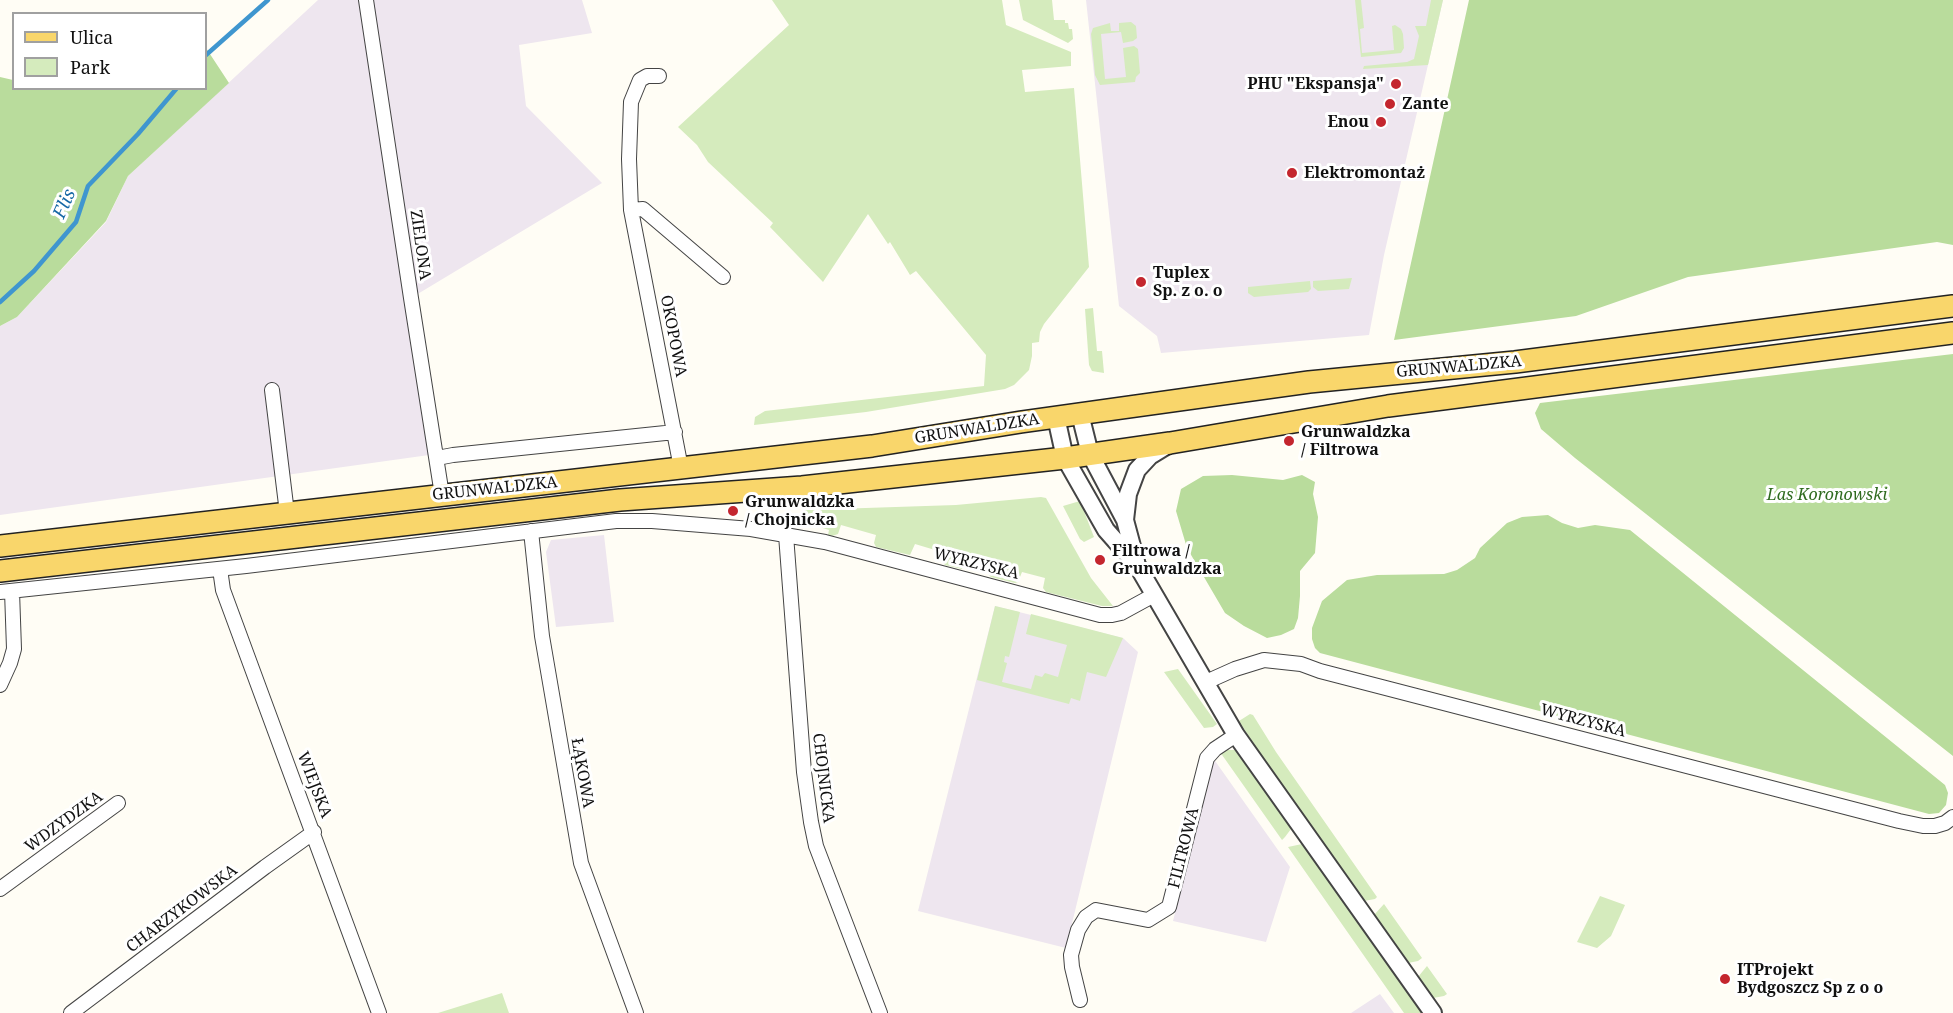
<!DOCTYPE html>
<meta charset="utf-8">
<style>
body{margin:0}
#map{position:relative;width:1953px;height:1013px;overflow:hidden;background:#fffdf5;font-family:"Noto Serif",serif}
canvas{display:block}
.legend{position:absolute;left:12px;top:12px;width:195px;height:78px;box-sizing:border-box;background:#fff;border:2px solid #a0a0a0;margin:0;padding:8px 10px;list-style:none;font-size:18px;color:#111}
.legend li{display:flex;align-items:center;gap:12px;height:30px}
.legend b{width:30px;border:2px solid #a0a0a0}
</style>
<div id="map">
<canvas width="1953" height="1013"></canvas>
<ul class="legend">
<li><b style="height:8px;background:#f9d66b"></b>Ulica</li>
<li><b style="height:16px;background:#d5ebbd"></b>Park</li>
</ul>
</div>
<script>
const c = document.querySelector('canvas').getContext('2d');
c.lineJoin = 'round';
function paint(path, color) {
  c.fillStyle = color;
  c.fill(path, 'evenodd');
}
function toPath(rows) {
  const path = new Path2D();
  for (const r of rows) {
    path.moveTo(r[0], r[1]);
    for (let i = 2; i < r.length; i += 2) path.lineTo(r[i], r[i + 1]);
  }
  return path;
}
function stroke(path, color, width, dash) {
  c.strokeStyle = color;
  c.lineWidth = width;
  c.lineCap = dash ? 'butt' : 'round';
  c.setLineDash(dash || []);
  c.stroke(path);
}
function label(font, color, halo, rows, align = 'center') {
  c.font = font + ' "Noto Serif",serif';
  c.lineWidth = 6;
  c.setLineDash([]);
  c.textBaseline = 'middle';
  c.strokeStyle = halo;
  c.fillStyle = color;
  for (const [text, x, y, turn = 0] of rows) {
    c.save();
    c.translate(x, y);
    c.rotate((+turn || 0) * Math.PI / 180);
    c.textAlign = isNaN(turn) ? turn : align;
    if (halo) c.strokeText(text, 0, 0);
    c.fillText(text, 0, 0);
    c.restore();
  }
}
const industrial = toPath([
 [318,0,582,0,592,33,519,45,526,106,602,183,411,298,429,455,0,515,0,326,17,317,106,222,128,176],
 [1086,0,1443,0,1384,255,1369,335,1161,353,1157,336,1119,306],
 [604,535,614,622,556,627,546,552,551,540],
 [995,606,1123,638,1138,652,1066,948,918,911],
 [1213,758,1290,867,1266,942,1173,921],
 [1380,994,1394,1013,1351,1013]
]);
const green = toPath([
 [772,0,1002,0,1006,25,1071,52,1071,66,1022,70,1025,92,1074,88,1089,267,1044,324,1040,332,1039,342,1032,343,1032,356,1029,370,1014,385,1005,389,866,412,754,425,755,417,765,411,984,386,986,355,916,271,910,275,890,242,888,244,868,214,823,282,770,227,773,223,708,162,697,145,678,127,789,25],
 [1019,0,1052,0,1054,20,1065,20,1065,23,1068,23,1069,29,1072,29,1073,39,1068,43,1023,20],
 [1355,0,1361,0,1364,28,1360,29,1362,53,1394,50,1392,26,1395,25,1401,29,1403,34,1404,48,1401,53,1361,57],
 [1431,0,1443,0,1428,65,1363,69,1364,66,1407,62,1414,59,1419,36,1415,26,1426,26],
 [1131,22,1136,26,1137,38,1133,41,1123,43,1121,32,1101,34,1105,79,1126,77,1123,48,1134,46,1138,49,1140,73,1136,77,1135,82,1100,85,1095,75,1091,34,1093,28,1110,23,1111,31,1119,31,1119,23],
 [1352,278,1349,289,1318,291,1313,287,1313,281],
 [1310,281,1311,289,1308,292,1254,297,1248,293,1248,287],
 [1093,308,1097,351,1102,351,1104,373,1092,371,1089,365,1085,309],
 [1041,497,1046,498,1091,578,1113,606,1102,606,1046,592,1043,588,1045,578,1022,572,1018,582,1015,583,991,577,988,574,990,565,967,558,962,569,945,565,942,561,945,553,915,544,910,555,876,547,874,543,876,535,841,525,838,534,832,536,828,535,829,530,807,523,799,515,805,510,956,505],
 [1080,501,1094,537,1084,542,1080,539,1063,506],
 [995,606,1020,612,1009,657,1005,656,1004,662,1007,663,1002,682,1031,689,1035,675,1042,677,1045,673,1058,677,1067,645,1026,634,1031,614,1123,638,1106,677,1087,672,1080,701,1071,698,1069,704,977,680],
 [1178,669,1217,724,1213,727,1204,728,1164,672],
 [1250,714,1253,715,1276,752,1377,897,1375,899,1364,901,1262,757,1239,721],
 [1223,750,1235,750,1291,829,1285,837,1282,840,1220,752],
 [1302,844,1376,949,1422,1013,1404,1013,1288,847],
 [1600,896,1625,905,1611,936,1597,948,1577,942],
 [1384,904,1422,958,1418,961,1408,963,1374,915],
 [1427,966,1447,994,1444,996,1433,998,1418,977],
 [502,993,509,1013,438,1013]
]);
const forest = toPath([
 [1469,0,1953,0,1953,245,1937,242,1688,277,1576,316,1394,340],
 [206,48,229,83,128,176,106,221,17,317,0,326,0,77,13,80,14,88,206,88],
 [1953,354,1953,756,1575,458,1541,429,1535,413,1540,403],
 [1232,475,1283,480,1302,475,1315,482,1313,494,1318,517,1315,553,1300,571,1300,596,1298,618,1294,629,1281,635,1267,638,1244,626,1225,613,1187,548,1176,511,1181,489,1203,476],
 [1548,515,1562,523,1578,528,1595,525,1630,530,1945,785,1948,793,1946,805,1939,813,1929,814,1320,653,1315,648,1312,639,1312,628,1322,601,1347,580,1377,575,1444,574,1457,570,1475,558,1480,548,1507,523,1522,517]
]);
const stream = toPath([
 [206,55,268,0],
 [0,302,34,271,76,222,88,186,138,134,177,88]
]);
const minor = toPath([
 [366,0,411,298,442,495],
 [659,76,647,76,640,80,631,102,629,159,631,210,681,468],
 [631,210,643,209,723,277],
 [272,390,287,513],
 [437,458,453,455,675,432],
 [531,531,542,636,581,863,636,1013],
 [786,535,804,772,811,822,816,846,880,1013],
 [220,569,223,590,379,1013],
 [0,592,246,566,616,521,652,521,751,529,825,542,1100,615,1112,615,1121,613,1154,595],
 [1206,682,1235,669,1264,660,1301,664,1320,671,1899,821,1923,826,1935,826,1945,823,1953,817],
 [0,685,10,663,14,649,12,591],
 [0,889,118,803],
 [1080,1000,1072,967,1071,955,1078,930,1086,917,1096,910,1148,920,1169,907,1207,758,1215,749,1236,735],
 [71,1013,265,867,314,832]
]);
const tertiary = toPath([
 [1080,414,1090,454,1125,520,1136,561],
 [1056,417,1065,458,1106,530,1137,565,1236,735,1433,1013],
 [1125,520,1128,494,1137,470,1150,456,1168,445]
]);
const primary = toPath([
 [0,546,872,446,1021,422,1309,382,1515,362,1953,306],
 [0,571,620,500,802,487,1065,458,1170,443,1388,406,1953,333]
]);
const markers = [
 [1396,84,6,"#c4262e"],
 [1390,104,6,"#c4262e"],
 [1381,122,6,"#c4262e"],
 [1292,173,6,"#c4262e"],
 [1141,282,6,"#c4262e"],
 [1289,441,6,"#c4262e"],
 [733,511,6,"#c4262e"],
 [1100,560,6,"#c4262e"],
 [1725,979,6,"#c4262e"]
];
const poiNames = [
 ["PHU \"Ekspansja\"",1384,84,"right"],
 ["Zante",1402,104],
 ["Enou",1369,122,"right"],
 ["Elektromontaż",1304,173],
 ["Tuplex",1153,273],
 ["Sp. z o. o",1153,291],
 ["Grunwaldzka",1301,432],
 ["/ Filtrowa",1301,450],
 ["Grunwaldzka",745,502],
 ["/ Chojnicka",745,520],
 ["Filtrowa /",1112,551],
 ["Grunwaldzka",1112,569],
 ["ITProjekt",1737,970],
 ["Bydgoszcz Sp z o o",1737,988]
];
const streetNames = [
 ["ZIELONA",420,245,82],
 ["OKOPOWA",673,336,79],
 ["GRUNWALDZKA",1459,367,-5],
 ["GRUNWALDZKA",977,429,-9],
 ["GRUNWALDZKA",495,489,-6],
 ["WYRZYSKA",976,564,14],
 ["WYRZYSKA",1583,721,15],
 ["ŁĄKOWA",582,773,80],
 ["CHOJNICKA",823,778,83],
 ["WIEJSKA",314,785,69],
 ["WDZYDZKA",64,822,-36],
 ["FILTROWA",1184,848,-76],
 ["CHARZYKOWSKA",182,909,-37]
];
const parkNames = [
 ["Las Koronowski",1827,495]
];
const waterNames = [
 ["Flis",65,204,-66]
];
paint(industrial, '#eee6ef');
paint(green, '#d5ebbd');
paint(forest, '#b9dc9c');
stroke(stream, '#3f96cf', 4.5);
stroke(minor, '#444', 16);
stroke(tertiary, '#444', 20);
stroke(primary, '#222', 24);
stroke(minor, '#fff', 14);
stroke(tertiary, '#fff', 16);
stroke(primary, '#f9d66b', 21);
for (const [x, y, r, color] of markers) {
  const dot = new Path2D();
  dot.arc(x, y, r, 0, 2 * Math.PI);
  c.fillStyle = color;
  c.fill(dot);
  stroke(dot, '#fff', 2);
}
label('bold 16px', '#111', '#fff', poiNames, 'left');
label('16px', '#111', '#fff', streetNames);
label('italic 16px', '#2f6b1f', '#fff', parkNames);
label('italic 18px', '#1768a6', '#fff', waterNames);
</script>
